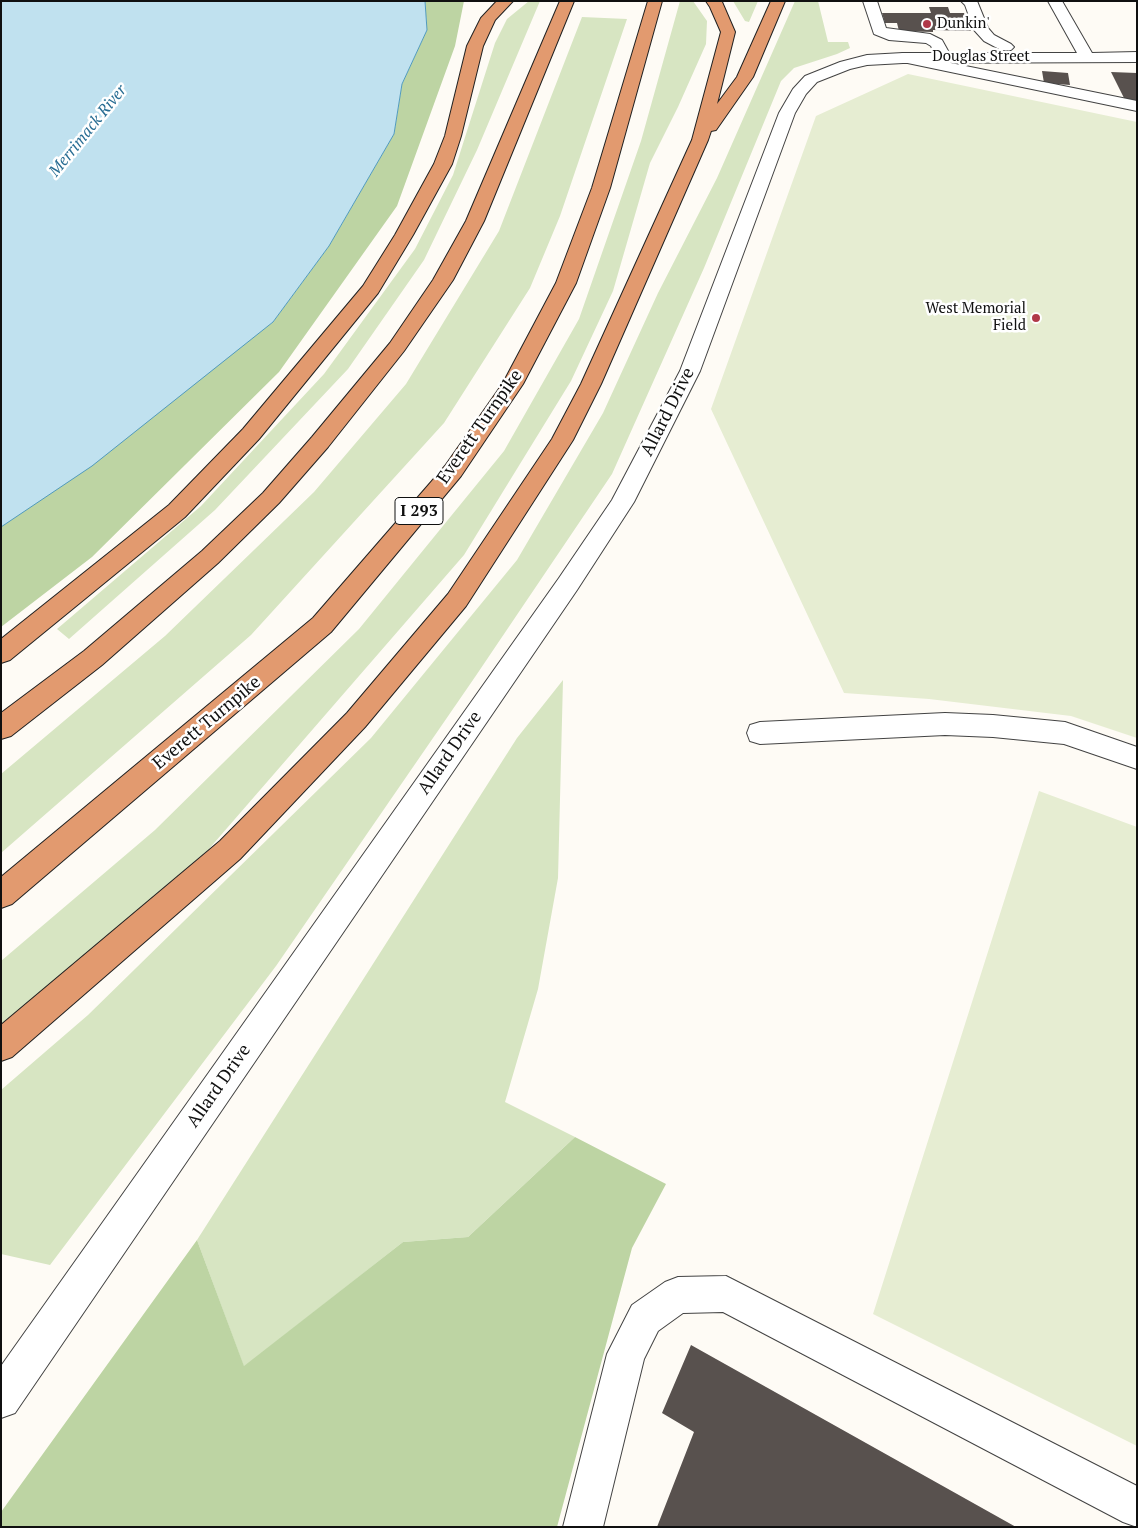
<!DOCTYPE html>
<style>
body{margin:0}
#map{position:relative;width:1138px;height:1528px;overflow:hidden;background:#fefbf5;font-family:"PT Serif",serif}
canvas{display:block}
.frame{position:absolute;inset:0;border:2px solid #101010;pointer-events:none}
</style>
<div id="map">
<canvas width="1138" height="1528"></canvas>
<div class="frame"></div>
</div>
<script>
const c = document.querySelector('canvas').getContext('2d');
c.lineJoin = 'round';
function paint(path, color) {
  c.fillStyle = color;
  c.fill(path, 'evenodd');
}
function toPath(rows) {
  const path = new Path2D();
  for (const r of rows) {
    path.moveTo(r[0], r[1]);
    for (let i = 2; i < r.length; i += 2) path.lineTo(r[i], r[i + 1]);
  }
  return path;
}
function stroke(path, color, width, dash) {
  c.strokeStyle = color;
  c.lineWidth = width;
  c.lineCap = dash ? 'butt' : 'round';
  c.setLineDash(dash || []);
  c.stroke(path);
}
function label(font, color, halo, rows, align = 'center') {
  c.font = font + ' "PT Serif",serif';
  c.lineWidth = 5;
  c.setLineDash([]);
  c.textBaseline = 'middle';
  c.strokeStyle = halo;
  c.fillStyle = color;
  for (const [text, x, y, turn = 0] of rows) {
    c.save();
    c.translate(x, y);
    c.rotate((+turn || 0) * Math.PI / 180);
    c.textAlign = isNaN(turn) ? turn : align;
    if (halo) c.strokeText(text, 0, 0);
    c.fillText(text, 0, 0);
    c.restore();
  }
}
const green = toPath([
 [529,1,540,1,477,150,424,260,348,369,215,510,69,639,57,629,201,506,324,374,415,249,453,175,495,43,507,19],
 [680,1,693,1,707,21,706,44,678,107,650,163,613,291,571,381,464,555,208,850,1,1026,1,961,155,830,359,629,504,451,579,319,641,141],
 [733,1,758,1,749,22,745,21],
 [795,1,818,1,828,42,848,42,850,48,837,54,794,68,781,81,704,268,612,474,475,677,276,966,50,1265,1,1254,1,1090,88,1015,371,738,517,560,603,413,658,293,717,178],
 [582,17,627,19,560,216,530,288,444,423,251,635,1,853,1,774,165,636,314,492,406,384,499,231],
 [563,680,558,878,538,989,505,1102,575,1137,468,1237,403,1242,244,1367,197,1240,517,738]
]);
const forest = toPath([
 [425,1,464,1,455,46,397,206,279,372,92,557,1,627,1,527,273,322,329,246,394,134,402,84,427,30],
 [575,1137,666,1184,632,1248,557,1527,1,1527,1,1512,197,1240,244,1366,403,1242,468,1237]
]);
const pitch = toPath([
 [908,74,1137,122,1137,738,1071,716,929,699,844,693,711,409,816,116],
 [1039,791,1137,827,1137,1446,873,1314]
]);
const water = toPath([
 [1,1,425,1,427,30,402,84,394,134,329,246,273,322,92,466,1,527,1,1]
]);
const building = toPath([
 [929,7,948,7,950,13,964,13,971,31,933,30,933,32,899,31,897,23,885,23,882,13,931,13],
 [1042,71,1068,73,1070,85,1044,83],
 [1111,72,1137,73,1137,100,1125,100],
 [691,1345,1016,1527,657,1527,694,1432,662,1413]
]);
const lane = toPath([
 [863,1,877,1,886,28,930,34,942,40,952,58,946,62,1137,101,1137,111,898,61,895,58,898,55,903,53,938,61,931,46,926,43,889,40,874,34,863,1],
 [961,1,977,1,988,28,994,35,1011,44,1014,47,1011,50,1001,50,984,41,974,30,965,5,961,1],
 [945,713,993,715,1065,722,1137,747,1137,769,1064,744,993,737,945,735,760,744,750,741,747,733,750,725,760,722,945,713],
 [726,1276,1137,1486,1137,1527,1123,1522,723,1312,683,1313,658,1331,644,1359,603,1527,563,1527,607,1354,632,1305,665,1282,678,1277,726,1276]
]);
const street = toPath([
 [1048,1,1062,1,1092,53,1137,52,1137,62,903,63,867,65,850,69,817,82,806,94,795,113,700,371,634,502,577,590,15,1413,1,1418,1,1366,559,578,612,500,680,371,779,113,793,89,805,76,840,62,867,55,903,53,1077,53,1048,1]
]);
const highway = toPath([
 [497,1,513,1,495,20,483,46,461,136,452,164,413,235,378,293,259,439,185,517,10,660,1,663,1,639,169,505,243,429,363,286,395,235,434,164,445,136,467,46,481,18,497,1],
 [560,1,574,1,484,221,453,280,404,351,328,447,279,503,218,563,102,665,11,736,1,739,1,713,84,651,202,551,263,493,312,437,390,343,433,280,466,221,560,1],
 [648,1,662,1,610,188,576,283,523,384,461,476,331,632,12,904,1,908,1,877,313,618,445,466,503,383,556,283,592,188,648,1],
 [706,1,722,2,735,32,717,104,737,77,771,1,785,1,753,77,716,130,711,131,708,140,601,384,573,440,466,606,365,727,240,859,12,1057,1,1061,1,1025,220,841,347,713,448,594,552,439,581,384,692,140,721,32,710,7,706,1]
]);
const markers = [
 [927,24,5,"#b03948"],
 [1036,318,5,"#b03948"]
];
const farPoinames = [
 ["Dunkin'",937,24],
 ["West Memorial",1026,309,"right"],
 ["Field",1026,326,"right"]
];
const farStreetnames = [
 ["Douglas Street",981,57]
];
const farWaternames = [
 ["Merrimack River",88,131,-51]
];
const shields = [
 [419,511,48]
];
const shieldNames = [
 ["I 293",419,511]
];
const streetNames = [
 ["Allard Drive",668,412,-63],
 ["Everett Turnpike",480,427,-55],
 ["Everett Turnpike",207,723,-40],
 ["Allard Drive",450,753,-55],
 ["Allard Drive",219,1086,-55]
];
paint(green, '#d7e5c2');
paint(forest, '#bdd4a3');
paint(pitch, '#e6edd2');
paint(water, '#c0e1ef');
stroke(water, '#509abd', 1);
paint(building, '#58514e');
stroke(lane, '#434343', 2);
stroke(street, '#434343', 2);
stroke(highway, '#212121', 2);
paint(lane, '#fff');
paint(street, '#fff');
paint(highway, '#e29a6f');
for (const [x, y, r, color] of markers) {
  const dot = new Path2D();
  dot.arc(x, y, r, 0, 2 * Math.PI);
  c.fillStyle = color;
  c.fill(dot);
  stroke(dot, '#fff', 2);
}
label('15px', '#101010', '#fff', farPoinames, 'left');
label('15px', '#101010', '#fff', farStreetnames);
label('italic 16px', '#286d93', '#fff', farWaternames);
for (const [x, y, w] of shields) {
  const box = new Path2D();
  box.roundRect(x - w / 2, y - 13.5, w, 27, 4);
  c.fillStyle = '#fff';
  c.fill(box);
  stroke(box, '#101010', 1);
}
label('bold 16px', '#101010', null, shieldNames);
label('18px', '#101010', '#fff', streetNames);
</script>
